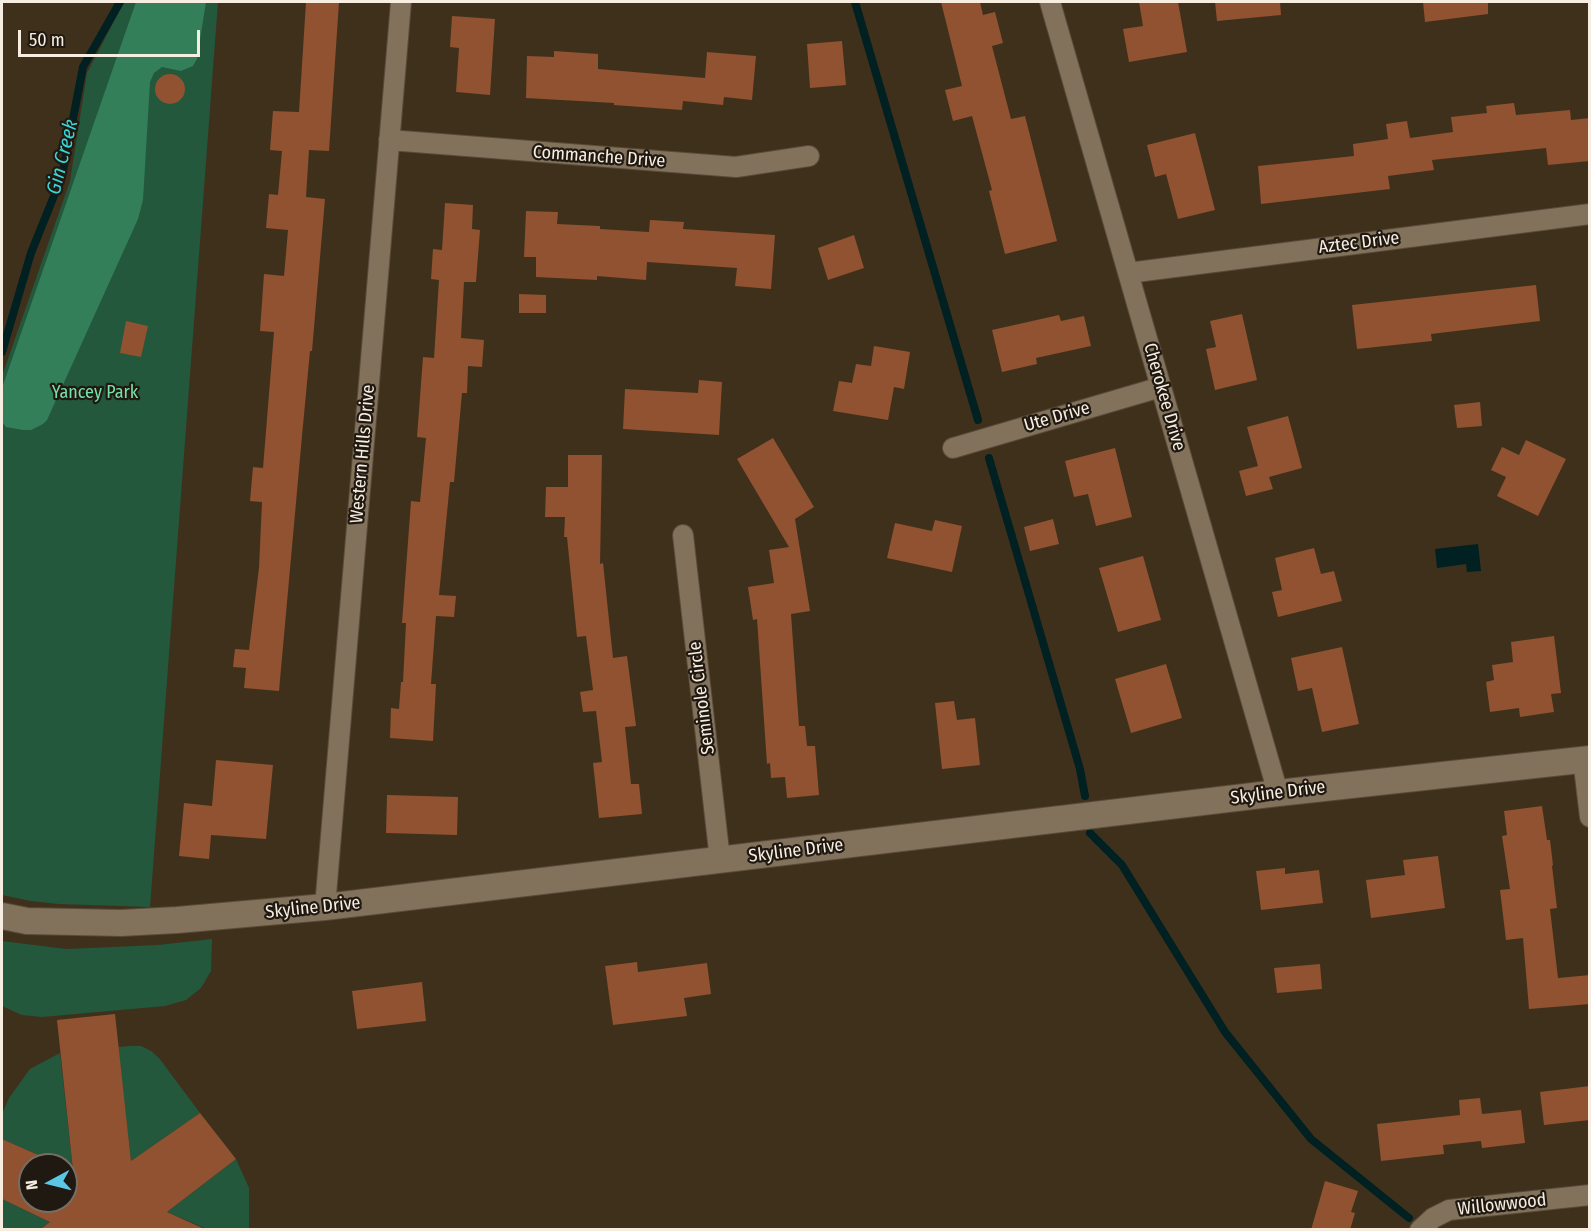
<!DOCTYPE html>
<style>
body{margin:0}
#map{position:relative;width:1591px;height:1231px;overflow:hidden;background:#3f301c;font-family:"Fira Sans Condensed",sans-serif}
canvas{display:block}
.frame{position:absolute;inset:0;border:3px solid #f7ede1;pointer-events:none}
.north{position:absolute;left:18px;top:1153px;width:60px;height:60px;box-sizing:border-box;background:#201911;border:2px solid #766e64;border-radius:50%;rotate:263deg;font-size:16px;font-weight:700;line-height:24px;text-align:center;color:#f7ede1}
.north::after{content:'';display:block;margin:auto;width:21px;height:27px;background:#5ac8e5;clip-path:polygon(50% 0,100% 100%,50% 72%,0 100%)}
.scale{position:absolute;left:18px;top:30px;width:182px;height:27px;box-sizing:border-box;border:3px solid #f7ede1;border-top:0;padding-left:8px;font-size:18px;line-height:21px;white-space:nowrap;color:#f7ede1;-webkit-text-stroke:4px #201911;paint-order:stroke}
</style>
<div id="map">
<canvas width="1591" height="1231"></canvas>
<div class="frame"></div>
<div class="north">N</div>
<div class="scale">50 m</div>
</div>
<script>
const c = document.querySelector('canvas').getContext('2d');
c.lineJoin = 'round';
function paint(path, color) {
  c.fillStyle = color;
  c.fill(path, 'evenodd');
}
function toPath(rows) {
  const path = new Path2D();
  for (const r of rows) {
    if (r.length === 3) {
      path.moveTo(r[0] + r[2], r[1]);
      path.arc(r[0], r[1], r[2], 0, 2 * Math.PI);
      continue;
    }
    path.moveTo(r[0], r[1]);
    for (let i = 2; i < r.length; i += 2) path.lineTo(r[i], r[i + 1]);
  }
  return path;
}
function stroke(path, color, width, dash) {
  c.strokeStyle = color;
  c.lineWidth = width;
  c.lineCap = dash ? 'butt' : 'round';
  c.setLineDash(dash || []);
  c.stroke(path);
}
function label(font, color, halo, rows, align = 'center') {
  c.font = font + ' "Fira Sans Condensed",sans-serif';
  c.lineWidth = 4.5;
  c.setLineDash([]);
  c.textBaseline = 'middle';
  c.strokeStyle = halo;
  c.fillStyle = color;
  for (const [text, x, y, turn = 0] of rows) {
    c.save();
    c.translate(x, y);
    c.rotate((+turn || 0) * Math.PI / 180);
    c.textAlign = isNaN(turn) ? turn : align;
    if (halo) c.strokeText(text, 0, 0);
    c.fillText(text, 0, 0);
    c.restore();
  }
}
const green = toPath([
 [124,2,218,2,150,907,59,904,31,901,2,895,2,376,70,181,87,73],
 [212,939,211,971,201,988,186,1000,165,1006,42,1017,22,1015,2,1006,2,941,66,949,158,945],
 [130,1046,141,1046,151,1051,159,1058,200,1113,131,1161,118,1047],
 [60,1053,73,1170,66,1167,66,1165,61,1165,2,1139,2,1114,9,1098,30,1069],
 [236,1159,249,1188,249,1229,207,1229,167,1212],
 [2,1199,50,1222,39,1229,2,1230]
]);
const forest = toPath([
 [136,2,206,2,197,59,193,66,181,71,162,67,154,73,150,82,143,200,138,219,47,420,43,424,31,430,23,430,6,427,2,422,2,388]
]);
const water = toPath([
 [1478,544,1481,571,1467,572,1466,564,1437,568,1435,549]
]);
const stream = toPath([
 [855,2,978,420],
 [2,352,31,253,62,176,83,67,120,2],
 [989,458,1080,769,1085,796],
 [1090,833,1122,865,1225,1032,1311,1139,1409,1218]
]);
const building = toPath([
 [306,2,339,2,329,151,309,150,306,197,325,199,312,351,310,351,302,436,279,691,244,688,246,668,233,667,235,649,249,650,259,568,262,502,250,501,253,467,263,468,274,332,260,331,264,274,284,276,288,230,266,228,269,194,278,195,282,151,270,150,273,111,299,112],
 [941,2,980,2,983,15,995,12,1003,43,992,46,1011,119,1025,116,1057,241,1005,254,989,191,992,190,972,116,953,121,945,90,962,86],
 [1139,2,1178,2,1187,52,1129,62,1123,29,1143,26],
 [1215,2,1280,2,1281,15,1217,21],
 [1423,2,1488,2,1488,14,1425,22],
 [452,16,495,19,490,95,456,92,459,48,450,47],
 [842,41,846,85,810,88,807,44],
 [554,51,598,54,598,69,705,78,707,52,756,56,752,100,724,97,723,105,683,101,682,110,614,105,614,103,526,98,527,56,554,57],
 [170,89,15],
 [1514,103,1516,115,1570,110,1571,120,1590,118,1590,161,1548,165,1546,148,1432,160,1434,170,1388,176,1390,189,1261,204,1258,166,1354,156,1353,144,1388,139,1386,124,1407,121,1410,138,1453,132,1451,117,1487,113,1486,106],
 [1195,133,1215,210,1178,219,1166,174,1155,177,1147,145],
 [445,203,473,205,472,229,480,230,476,282,464,282,461,338,484,340,482,367,468,366,467,393,462,393,454,482,450,482,439,595,456,596,454,617,436,616,431,684,436,684,433,741,390,738,391,708,399,709,401,682,403,682,406,623,402,623,411,501,420,502,426,438,417,437,423,357,434,358,439,280,431,279,433,249,442,250],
 [526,211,558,212,557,224,600,226,600,229,649,232,650,220,684,222,683,229,775,235,771,289,735,286,737,268,647,262,646,280,597,276,597,280,536,277,536,257,524,257],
 [854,235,864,268,828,280,818,248],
 [1536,285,1540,321,1431,334,1432,341,1357,349,1352,305],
 [519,294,546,295,546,313,519,313],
 [1242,314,1257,380,1215,390,1206,349,1216,347,1210,321],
 [1059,315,1061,321,1084,316,1091,346,1036,358,1037,364,1002,372,992,330],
 [126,321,148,326,141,357,120,353],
 [874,346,910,352,904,389,894,387,888,420,833,411,839,381,852,383,856,364,871,366],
 [699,380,722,382,719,435,623,429,625,389,698,393],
 [1480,402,1482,426,1457,428,1454,405],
 [1288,416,1302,468,1269,477,1273,489,1246,496,1239,471,1258,466,1247,427],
 [773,438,814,507,795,519,810,611,791,614,799,726,805,726,807,746,815,746,819,795,787,798,785,777,771,778,770,763,767,764,757,619,753,620,748,587,774,583,769,550,789,547,737,459],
 [1526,440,1566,459,1538,516,1497,496,1506,477,1491,470,1502,447,1519,455],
 [1115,448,1132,517,1096,526,1088,494,1074,497,1065,461],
 [568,455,602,455,600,564,603,563,613,658,627,656,636,726,625,727,631,784,639,784,642,814,599,818,593,763,602,762,596,711,583,712,580,692,593,690,586,636,577,637,567,537,564,537,565,517,545,517,546,487,568,487],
 [1053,519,1059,544,1030,551,1024,527],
 [935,520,962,526,952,572,887,558,895,523,932,531],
 [1314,548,1321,574,1334,571,1342,601,1278,617,1272,592,1282,590,1275,558],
 [1143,556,1161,620,1118,632,1099,568],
 [1554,636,1561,693,1551,694,1554,712,1520,717,1519,708,1490,712,1486,682,1494,680,1492,665,1513,662,1511,642],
 [1342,647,1359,724,1322,732,1312,688,1298,691,1291,658],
 [1166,664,1182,718,1131,733,1115,679],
 [954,701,957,720,975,718,980,765,942,769,935,703],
 [216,760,273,765,266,839,211,835,209,859,179,856,184,803,212,806],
 [387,795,458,797,457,835,386,833],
 [1542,806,1547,840,1550,840,1553,865,1552,866,1557,908,1550,909,1558,978,1590,975,1590,1004,1529,1009,1523,938,1506,940,1500,890,1510,889,1502,836,1507,835,1504,811],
 [1438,856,1445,908,1371,918,1366,880,1405,875,1403,860],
 [1285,868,1285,874,1319,870,1323,903,1261,910,1256,871],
 [637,962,638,972,707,963,711,994,684,998,687,1016,613,1025,605,966],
 [1320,964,1322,989,1277,993,1274,968],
 [422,982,426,1021,357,1029,352,991],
 [115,1014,131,1161,200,1113,236,1159,167,1212,207,1230,39,1230,50,1222,2,1199,2,1139,61,1165,30,1165,30,1201,66,1201,66,1167,73,1170,57,1020],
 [1590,1086,1590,1120,1544,1125,1540,1092],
 [1480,1098,1482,1114,1521,1110,1525,1143,1482,1148,1481,1141,1443,1145,1444,1154,1381,1161,1377,1124,1460,1115,1459,1100],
 [1325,1181,1358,1191,1351,1212,1355,1213,1350,1230,1311,1230]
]);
const minor = toPath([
 [1050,2,1278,793],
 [389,140,736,167,809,156],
 [1128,273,1590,214],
 [953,448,1161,387],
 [683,535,720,860],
 [1583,759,1590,817],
 [325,907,401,2],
 [1420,1230,1433,1218,1449,1210,1590,1195]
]);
const tertiary = toPath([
 [2,916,27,921,121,923,177,920,325,907,1278,793,1590,759]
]);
const streetNames = [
 ["Commanche Drive",599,157,4],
 ["Aztec Drive",1359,243,-7],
 ["Cherokee Drive",1164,397,74],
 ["Ute Drive",1057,417,-16],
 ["Western Hills Drive",363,454,-85],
 ["Seminole Circle",702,698,-97],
 ["Skyline Drive",1278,793,-7],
 ["Skyline Drive",796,851,-7],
 ["Skyline Drive",313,908,-6],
 ["Willowwood",1502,1205,-6]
];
const parkNames = [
 ["Yancey Park",95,393]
];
const waterNames = [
 ["Gin Creek",63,157,-76]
];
paint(green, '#23583d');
paint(forest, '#337f5a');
paint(water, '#002021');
stroke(stream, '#002021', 8);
paint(building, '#905230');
stroke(minor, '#584b3a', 22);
stroke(tertiary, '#584b3a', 28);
stroke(minor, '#82715b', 20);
stroke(tertiary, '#82715b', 26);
label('18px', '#f7ede1', '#201911', streetNames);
label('18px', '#77e0a9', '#201911', parkNames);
label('italic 20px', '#37d8da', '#201911', waterNames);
</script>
